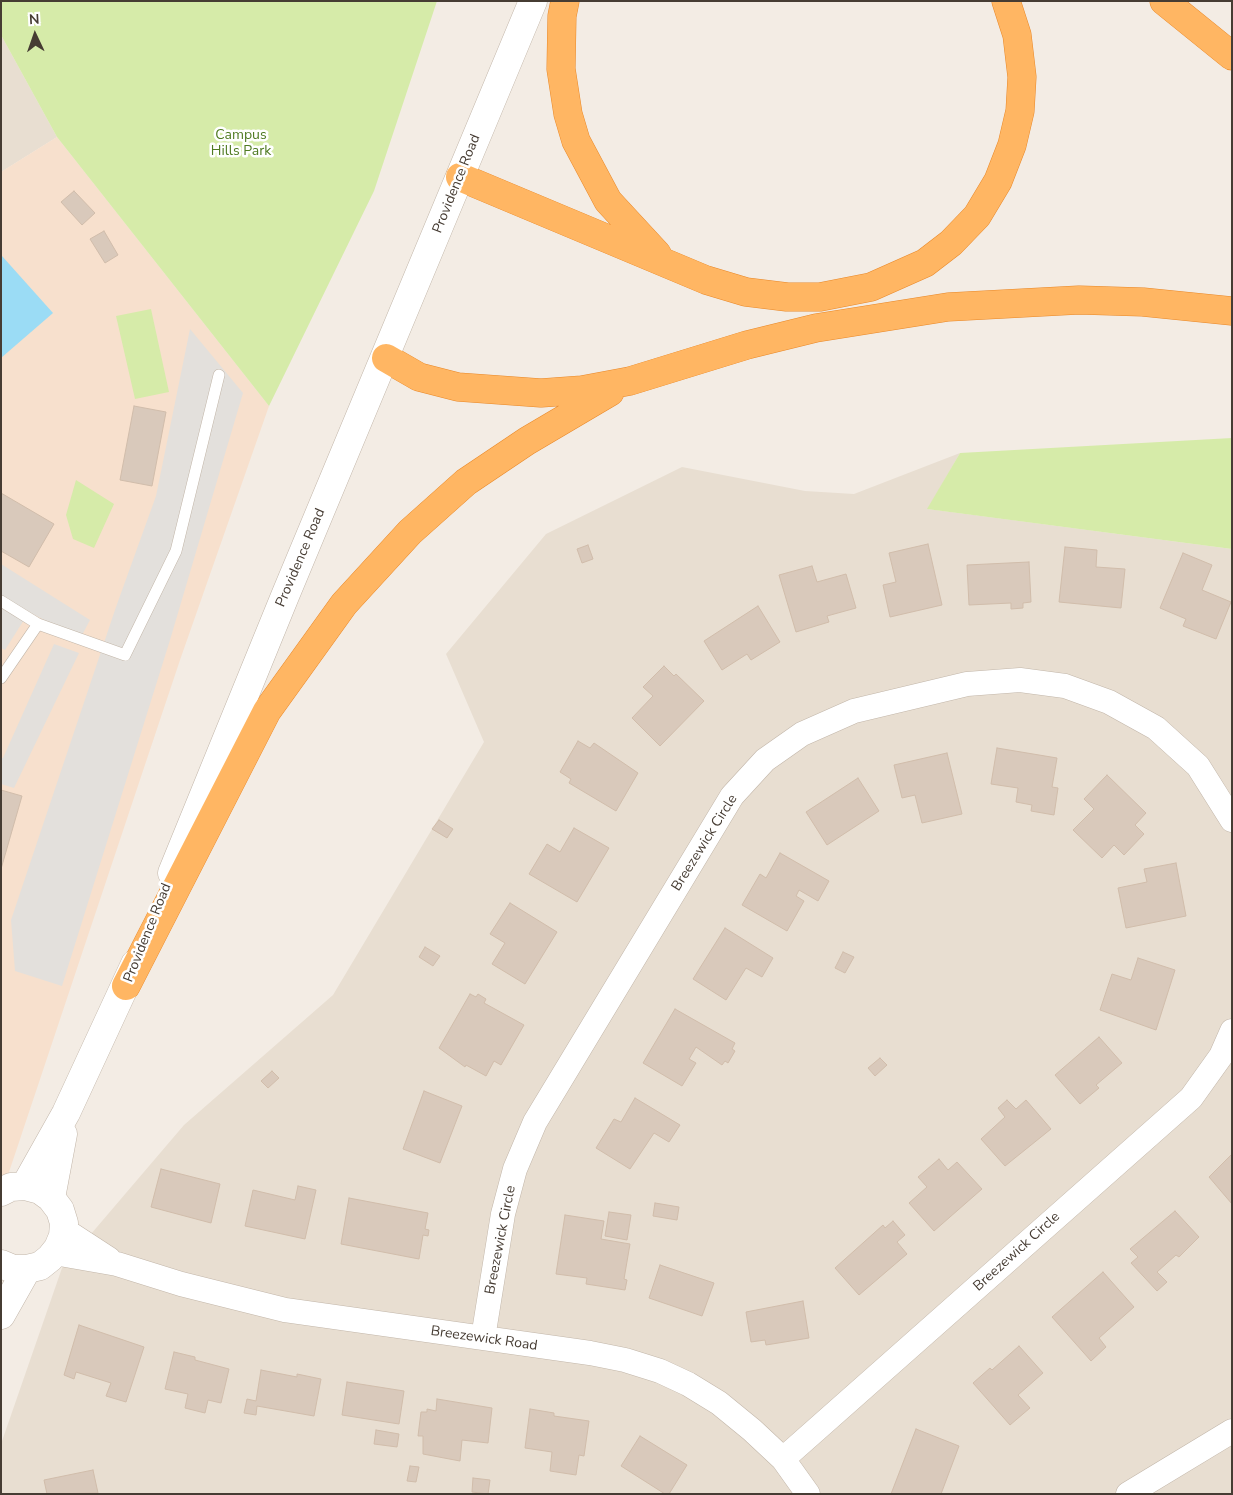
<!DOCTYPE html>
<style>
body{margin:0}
#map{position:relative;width:1233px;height:1495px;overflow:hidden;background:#f3ece4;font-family:"Nunito Sans",sans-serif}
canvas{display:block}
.frame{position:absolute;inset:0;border:2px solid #463c33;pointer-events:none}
.north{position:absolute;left:10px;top:10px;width:50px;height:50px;-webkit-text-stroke:4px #fff;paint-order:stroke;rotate:357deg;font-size:14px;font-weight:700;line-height:20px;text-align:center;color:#463c33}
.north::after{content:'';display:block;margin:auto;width:18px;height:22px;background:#463c33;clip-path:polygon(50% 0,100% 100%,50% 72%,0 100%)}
</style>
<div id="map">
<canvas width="1233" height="1495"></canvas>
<div class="frame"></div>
<div class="north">N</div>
</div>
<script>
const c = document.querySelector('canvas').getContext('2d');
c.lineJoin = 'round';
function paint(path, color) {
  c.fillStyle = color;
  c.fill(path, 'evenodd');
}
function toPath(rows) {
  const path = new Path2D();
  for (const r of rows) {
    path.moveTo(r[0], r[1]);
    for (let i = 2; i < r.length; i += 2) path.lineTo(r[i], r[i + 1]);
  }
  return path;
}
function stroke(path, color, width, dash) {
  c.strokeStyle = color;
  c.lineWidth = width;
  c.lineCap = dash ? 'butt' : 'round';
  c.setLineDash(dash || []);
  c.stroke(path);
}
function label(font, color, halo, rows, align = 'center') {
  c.font = font + ' "Nunito Sans",sans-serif';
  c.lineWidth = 5;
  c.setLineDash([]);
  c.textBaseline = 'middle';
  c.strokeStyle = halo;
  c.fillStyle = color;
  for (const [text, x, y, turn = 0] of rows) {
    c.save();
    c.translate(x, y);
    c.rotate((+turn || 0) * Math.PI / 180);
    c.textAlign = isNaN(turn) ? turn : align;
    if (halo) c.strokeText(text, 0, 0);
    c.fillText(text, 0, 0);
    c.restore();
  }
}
const residential = toPath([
 [1,35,57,137,1,172],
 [960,453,928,509,1232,549,1232,1494,1,1494,1,1444,62,1268,184,1125,333,995,484,742,446,654,546,534,682,467,805,491,854,494]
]);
const commercial = toPath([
 [57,137,269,406,180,660,3,1190,1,1189,1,172]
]);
const green = toPath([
 [1,1,437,1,374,191,269,406,57,137,1,35],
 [151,309,169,392,135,399,116,316],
 [1232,438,1232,549,927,509,960,453],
 [76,480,114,504,94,548,73,539,66,515]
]);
const parking = toPath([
 [190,329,243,393,170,640,62,986,15,971,11,920,116,607,156,496],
 [1,564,90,620,80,639,29,612,5,650,1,648],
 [54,644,79,653,14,788,1,784,1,758,3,758]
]);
const water = toPath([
 [2,256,53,313,1,358,1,257]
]);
const building = toPath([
 [74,191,95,213,82,225,61,202,74,191],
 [104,231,118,255,105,263,90,239,104,231],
 [134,406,166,412,152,486,120,480,134,406],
 [1,493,54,524,29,567,1,551,1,493],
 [928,544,942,605,890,617,883,585,896,582,889,553,928,544],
 [588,545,593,559,582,563,577,549,588,545],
 [1065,547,1097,550,1096,567,1125,569,1121,608,1059,602,1065,547],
 [1183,553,1212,565,1202,590,1231,602,1216,639,1183,626,1186,619,1160,608,1183,553],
 [1029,562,1031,602,1023,603,1023,608,1011,609,1011,603,969,605,967,565,1029,562],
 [812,566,817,582,846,574,856,608,827,616,829,622,796,632,779,575,812,566],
 [758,606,780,642,751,660,747,654,722,670,704,641,758,606],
 [664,666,674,676,676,674,704,701,660,746,632,718,653,696,643,687,664,666],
 [578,741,590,748,594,743,638,773,616,811,569,783,571,779,560,772,578,741],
 [997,748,1057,758,1052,787,1058,788,1054,815,1031,811,1032,805,1016,802,1018,788,991,784,997,748],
 [947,753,962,814,922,823,915,795,902,798,894,765,947,753],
 [1107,775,1146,813,1135,825,1144,834,1124,855,1114,845,1102,858,1073,830,1094,809,1084,799,1107,775],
 [858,778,879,811,827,845,806,812,858,778],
 [1,790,22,796,1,869,1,790],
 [439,820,453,829,447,838,432,829,439,820],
 [574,828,609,848,577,902,529,874,547,844,560,852,574,828],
 [780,853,829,881,818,901,799,890,796,896,804,901,787,931,742,905,760,874,766,878,780,853],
 [1176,863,1186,916,1126,928,1118,888,1147,882,1144,869,1176,863],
 [510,903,557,932,525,984,492,964,505,943,490,934,510,903],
 [725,928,773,958,762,977,746,968,726,1000,693,979,725,928],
 [425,947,440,956,433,966,419,957,425,947],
 [843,952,854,957,845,973,835,968,843,952],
 [1138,958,1175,970,1156,1030,1100,1010,1112,974,1131,980,1138,958],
 [470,994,476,997,478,994,486,999,484,1003,524,1025,501,1065,494,1061,486,1076,466,1065,465,1067,439,1048,470,994],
 [675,1009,735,1043,732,1049,735,1051,728,1063,725,1061,722,1065,696,1047,689,1059,696,1063,682,1086,643,1063,675,1009],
 [1099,1037,1122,1063,1096,1085,1099,1088,1080,1104,1055,1075,1099,1037],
 [880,1058,887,1065,875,1076,868,1068,880,1058],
 [272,1071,279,1078,268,1088,261,1081,272,1071],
 [424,1091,462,1106,440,1163,403,1149,424,1091],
 [635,1098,680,1125,669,1142,654,1133,630,1169,596,1148,614,1119,621,1122,635,1098],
 [1007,1100,1016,1109,1026,1100,1051,1129,1005,1166,981,1139,1005,1117,998,1108,1007,1100],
 [1232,1154,1232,1204,1209,1177,1232,1154],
 [939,1159,948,1170,957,1162,982,1189,934,1231,909,1203,927,1187,918,1177,939,1159],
 [161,1169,220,1184,211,1223,151,1207,161,1169],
 [298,1186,316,1190,305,1239,245,1226,253,1190,295,1200,298,1186],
 [349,1198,428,1213,425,1229,429,1230,428,1236,423,1235,419,1259,341,1244,349,1198],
 [655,1203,679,1207,677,1220,653,1216,655,1203],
 [1175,1211,1199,1237,1179,1257,1176,1255,1157,1272,1167,1282,1157,1291,1131,1263,1138,1257,1130,1249,1175,1211],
 [609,1212,631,1215,627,1240,605,1236,609,1212],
 [565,1215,604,1221,601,1239,630,1244,624,1279,627,1280,625,1290,586,1284,587,1278,556,1274,565,1215],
 [893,1221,905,1235,897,1242,907,1254,859,1295,835,1268,883,1225,885,1228,893,1221],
 [660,1265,714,1283,702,1316,649,1298,660,1265],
 [1103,1272,1134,1307,1099,1338,1106,1347,1091,1361,1052,1317,1103,1272],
 [803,1301,809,1338,766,1345,765,1340,751,1342,746,1312,803,1301],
 [79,1325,144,1347,126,1402,106,1396,111,1383,76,1372,74,1379,64,1375,79,1325],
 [1019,1346,1043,1373,1018,1395,1030,1408,1010,1425,973,1383,990,1368,992,1370,1019,1346],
 [174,1352,195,1357,195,1360,229,1369,221,1403,208,1400,205,1413,185,1408,188,1394,165,1389,174,1352],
 [261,1370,297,1377,297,1374,321,1379,314,1416,257,1406,256,1415,244,1413,247,1399,256,1401,261,1370],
 [347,1382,404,1391,399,1424,342,1415,347,1382],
 [437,1399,492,1408,488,1443,462,1440,460,1461,423,1454,423,1436,418,1436,421,1412,427,1412,427,1409,436,1411,437,1399],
 [530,1409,554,1413,554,1416,589,1421,584,1456,579,1455,576,1475,550,1471,552,1452,525,1448,530,1409],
 [916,1429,959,1446,941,1494,891,1494,916,1429],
 [376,1430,399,1434,397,1447,374,1444,376,1430],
 [640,1436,687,1465,669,1494,665,1494,621,1466,640,1436],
 [410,1466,419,1467,416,1482,407,1481,410,1466],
 [93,1470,98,1493,47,1494,44,1480,93,1470],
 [473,1478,490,1480,488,1494,472,1492,473,1478]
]);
const service = toPath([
 [1,601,38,624],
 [1,678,38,624,125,655,176,551,219,375]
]);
const minor = toPath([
 [63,1229,109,1259],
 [54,1253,117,1264,181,1284,285,1310,590,1353,625,1360,660,1371,688,1384,719,1403,752,1430,783,1459,808,1494],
 [483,1338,503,1214,515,1169,535,1122,732,796,765,760,802,734,854,711,967,684,1020,680,1065,686,1109,702,1156,728,1198,766,1232,820],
 [783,1459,1191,1098,1221,1056,1232,1031],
 [1128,1494,1232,1431]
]);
const tertiary = toPath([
 [172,873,285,596,533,1],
 [25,1186,66,1113,135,964],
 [1,1192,11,1187,25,1186,40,1190,51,1198,60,1210,64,1223,63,1236,58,1248,50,1258,40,1266,27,1269,13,1269,1,1264],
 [51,1198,63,1134],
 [1,1315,27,1269]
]);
const motorway = toPath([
 [565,1,562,16,561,69,568,114,576,141,608,201,657,254],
 [1164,1,1232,56],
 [460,177,706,280,746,292,787,297,820,297,871,287,925,263,951,243,977,216,998,181,1012,145,1020,111,1022,77,1017,35,1006,1],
 [386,358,419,377,458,387,541,393,582,390,630,381,747,345,816,328,948,307,1079,300,1143,302,1232,311],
 [126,986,267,711,344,604,410,532,466,482,527,441,610,392]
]);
const parkNames = [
 ["Campus",241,136],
 ["Hills Park",241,152]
];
const streetNames = [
 ["Providence Road",457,184,-68],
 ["Providence Road",301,558,-67],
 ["Breezewick Circle",705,843,-58],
 ["Providence Road",148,933,-68],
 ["Breezewick Circle",501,1240,-79],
 ["Breezewick Circle",1017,1252,-42],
 ["Breezewick Road",484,1339,8]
];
paint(residential, '#e8ded1');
paint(commercial, '#f7e0cd');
paint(green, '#d6eba9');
paint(parking, '#e3e0dc');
paint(water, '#9bdcf5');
paint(building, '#d9c9bb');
stroke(building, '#d1bdab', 1);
stroke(service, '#c2b6a9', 12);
stroke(minor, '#c2b6a9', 25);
stroke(tertiary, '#c2b6a9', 29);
stroke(motorway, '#e88829', 29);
stroke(service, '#fff', 11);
stroke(minor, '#fff', 24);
stroke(tertiary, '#fff', 28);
stroke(motorway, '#ffb663', 28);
label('14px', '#507b23', '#fff', parkNames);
label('14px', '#463c33', '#fff', streetNames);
</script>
